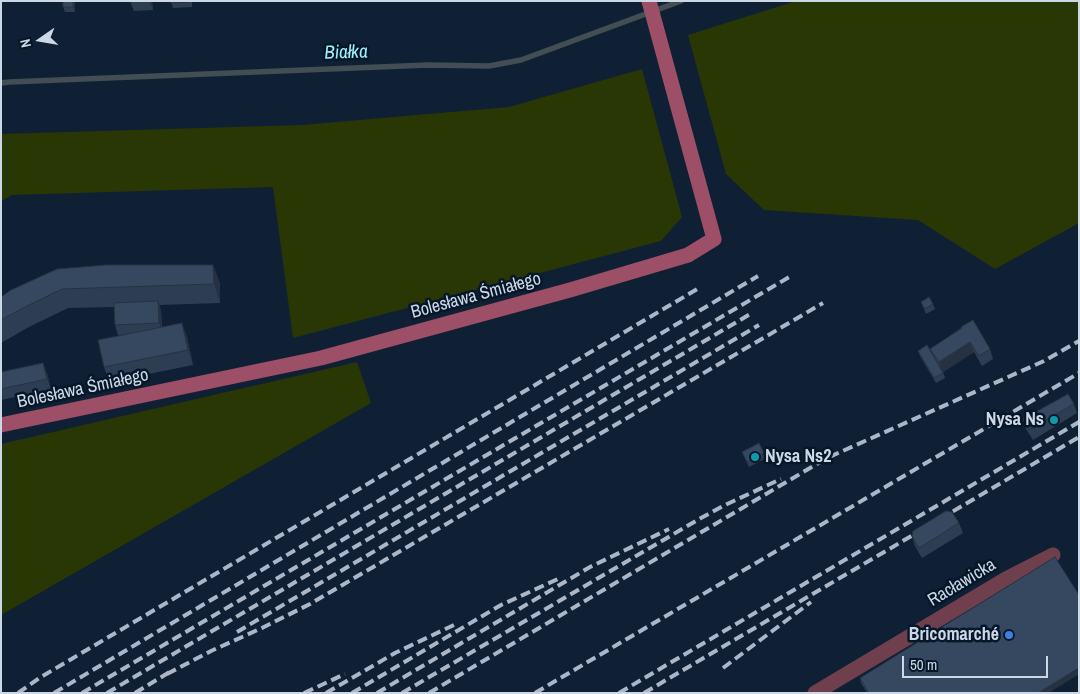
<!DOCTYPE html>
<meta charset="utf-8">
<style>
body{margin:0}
#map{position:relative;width:1080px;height:694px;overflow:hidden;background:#102034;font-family:"Archivo Narrow",sans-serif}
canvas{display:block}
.frame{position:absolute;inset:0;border:2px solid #cdd8e6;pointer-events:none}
.north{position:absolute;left:15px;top:15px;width:50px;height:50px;-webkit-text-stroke:4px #07172a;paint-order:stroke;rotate:257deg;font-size:14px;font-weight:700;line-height:20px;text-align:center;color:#cdd8e6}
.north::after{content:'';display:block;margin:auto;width:18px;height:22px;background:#cdd8e6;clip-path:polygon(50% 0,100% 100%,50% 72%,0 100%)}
.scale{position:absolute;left:902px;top:656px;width:146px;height:22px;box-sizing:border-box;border:2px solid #cdd8e6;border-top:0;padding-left:6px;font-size:15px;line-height:18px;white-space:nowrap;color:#cdd8e6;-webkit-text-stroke:4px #07172a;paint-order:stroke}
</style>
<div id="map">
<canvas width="1080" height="694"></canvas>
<div class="frame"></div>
<div class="north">N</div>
<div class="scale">50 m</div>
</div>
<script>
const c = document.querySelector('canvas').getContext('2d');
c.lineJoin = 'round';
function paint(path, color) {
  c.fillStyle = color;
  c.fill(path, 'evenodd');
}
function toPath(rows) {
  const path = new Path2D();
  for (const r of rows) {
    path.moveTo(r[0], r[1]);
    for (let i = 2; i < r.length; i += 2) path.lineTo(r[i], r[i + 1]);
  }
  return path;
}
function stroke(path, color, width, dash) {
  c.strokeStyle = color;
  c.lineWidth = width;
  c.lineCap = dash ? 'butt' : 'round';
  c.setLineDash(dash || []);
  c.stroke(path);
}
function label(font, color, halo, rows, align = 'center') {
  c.font = font + ' "Archivo Narrow",sans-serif';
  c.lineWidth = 5;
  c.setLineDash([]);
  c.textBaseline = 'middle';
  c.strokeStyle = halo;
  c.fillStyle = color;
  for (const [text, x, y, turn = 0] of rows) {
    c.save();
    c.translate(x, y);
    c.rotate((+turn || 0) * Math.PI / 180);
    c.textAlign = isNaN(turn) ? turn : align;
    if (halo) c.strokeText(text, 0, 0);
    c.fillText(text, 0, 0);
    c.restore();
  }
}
const green = toPath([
 [796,1,1079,1,1079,223,995,269,918,220,764,210,726,174,688,35],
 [642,69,682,217,661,241,293,338,273,187,12,195,1,201,1,134,302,125,509,107],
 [357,362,371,403,1,615,1,444]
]);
const stream = toPath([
 [1,83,9,82,428,65,489,66,521,60,681,1]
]);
const street = toPath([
 [815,693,1006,579,1053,555]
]);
const secondary = toPath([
 [1,425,321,358,570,290,688,255,714,239,649,1]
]);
const rail = toPath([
 [940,519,1079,437],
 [237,632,759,325],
 [723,668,811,602],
 [167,674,211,651,262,628,310,604,823,303],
 [18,693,41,677,699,288],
 [54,693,758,276],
 [82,693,791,276],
 [107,693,752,313],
 [135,693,173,670],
 [304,693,345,674],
 [326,693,395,653,456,624],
 [352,693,501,605,558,579],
 [377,693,590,567,669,529],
 [402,693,701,518,725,505,781,479],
 [429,693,827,458,1044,361,1079,341],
 [535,693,1079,373],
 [619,693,1079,422],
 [644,693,925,528]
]);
const wall = toPath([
 [63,1,75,1,75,12,65,12,63,7],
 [130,1,152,1,153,10,134,11],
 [171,1,192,1,192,7,173,8],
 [213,265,220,284,220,303,159,305,161,311,162,327,187,337,193,365,109,382,104,367,125,335,118,335,115,325,114,307,68,308,29,327,1,343,1,297],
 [921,302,933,304,935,309,926,314],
 [973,320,990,349,993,359,982,366,974,352,943,372,945,378,936,383,920,356,918,351,932,354,930,349],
 [1,372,47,373,51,389,1,400],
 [1074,404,1077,413,1033,440,1026,429,1023,419],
 [742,452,764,453,766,458,749,467],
 [959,523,963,533,922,558,915,546,912,536],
 [1079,674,1048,693,867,693,861,683,860,678]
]);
const shadedWall = toPath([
 [73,1,75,1,75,12,73,7],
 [149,1,152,1,153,10],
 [213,265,220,284,220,303,214,284],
 [158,301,161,311,162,333,159,323],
 [182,323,187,337,193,365,188,350],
 [970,342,974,352,942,372,939,362],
 [43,363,47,373,51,389,47,379],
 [1079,668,1079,674,1048,693,1038,693]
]);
const building = toPath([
 [63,1,73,1,73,7,63,7,63,1],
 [171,1,190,1,190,2,171,3,171,1],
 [106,265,213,265,214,284,62,289,23,308,1,320,1,297,11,290,57,269,106,265],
 [929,297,933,304,925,309,921,302,929,297],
 [158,301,159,323,115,325,114,303,158,301],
 [973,320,990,349,979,356,970,342,939,362,930,349,962,328,961,327,973,320],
 [182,323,188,350,104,367,98,340,182,323],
 [927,345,943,373,934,378,918,351,927,345],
 [43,363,47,379,1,389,1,372,43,363],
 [1068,394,1074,404,1029,430,1023,419,1068,394],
 [759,443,764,453,747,462,742,452,759,443],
 [946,511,952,512,959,523,919,548,912,536,913,531,946,511],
 [1055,557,1079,595,1079,668,1038,693,869,693,860,678,1055,557]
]);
const markers = [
 [1054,420,5,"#0f9aa8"],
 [755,457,5,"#0f9aa8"],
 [1009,635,5,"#3f7fe0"]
];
const streetNames = [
 ["Bolesława Śmiałego",476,296,-15],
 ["Bolesława Śmiałego",83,389,-12],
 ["Racławicka",962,583,-31]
];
const poiNames = [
 ["Nysa Ns",1044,420],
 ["Nysa Ns2",765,457,"left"],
 ["Bricomarché",999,635]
];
const waterNames = [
 ["Białka",346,53,-2]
];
paint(green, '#293705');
stroke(stream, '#424e54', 5.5);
stroke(street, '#6f3f4d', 15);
stroke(secondary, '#9c4f66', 15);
stroke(rail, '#abb7c6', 4, [10, 5]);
paint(wall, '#2e3e52');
paint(shadedWall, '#263242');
paint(building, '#36485f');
stroke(building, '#263242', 1);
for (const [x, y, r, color] of markers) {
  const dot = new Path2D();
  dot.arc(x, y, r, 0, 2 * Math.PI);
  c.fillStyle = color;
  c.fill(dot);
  stroke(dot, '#07172a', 2);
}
label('18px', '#cdd8e6', '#07172a', streetNames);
label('bold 18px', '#cdd8e6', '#07172a', poiNames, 'right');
label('italic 19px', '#a4eef9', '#07172a', waterNames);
</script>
